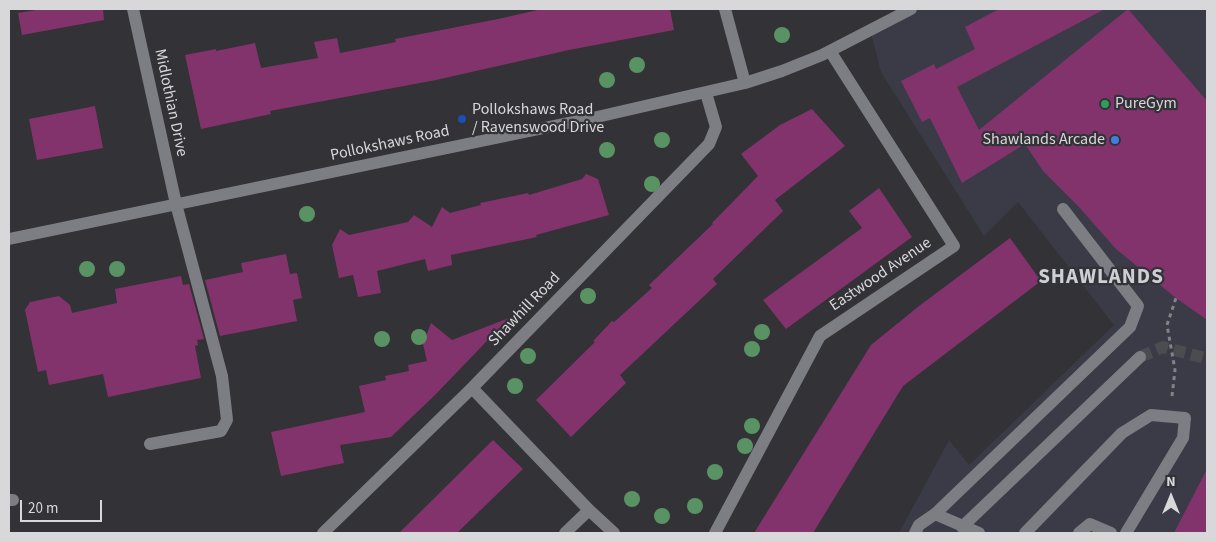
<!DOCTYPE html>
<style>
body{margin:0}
#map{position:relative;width:1216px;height:542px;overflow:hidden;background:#323237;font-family:"Source Sans 3",sans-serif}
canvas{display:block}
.frame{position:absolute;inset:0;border:10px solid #d8d8db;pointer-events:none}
.north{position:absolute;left:1146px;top:472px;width:50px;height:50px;-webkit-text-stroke:4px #323237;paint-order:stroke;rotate:0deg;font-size:14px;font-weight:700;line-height:20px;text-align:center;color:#d8d8db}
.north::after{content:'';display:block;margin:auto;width:18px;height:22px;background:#d8d8db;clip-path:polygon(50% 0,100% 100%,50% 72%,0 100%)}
.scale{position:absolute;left:20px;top:500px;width:82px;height:22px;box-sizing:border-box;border:2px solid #d8d8db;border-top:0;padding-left:6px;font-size:15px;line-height:18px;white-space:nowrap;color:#d8d8db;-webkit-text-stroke:4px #323237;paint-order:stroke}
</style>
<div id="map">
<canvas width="1216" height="542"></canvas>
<div class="frame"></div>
<div class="north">N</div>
<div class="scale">20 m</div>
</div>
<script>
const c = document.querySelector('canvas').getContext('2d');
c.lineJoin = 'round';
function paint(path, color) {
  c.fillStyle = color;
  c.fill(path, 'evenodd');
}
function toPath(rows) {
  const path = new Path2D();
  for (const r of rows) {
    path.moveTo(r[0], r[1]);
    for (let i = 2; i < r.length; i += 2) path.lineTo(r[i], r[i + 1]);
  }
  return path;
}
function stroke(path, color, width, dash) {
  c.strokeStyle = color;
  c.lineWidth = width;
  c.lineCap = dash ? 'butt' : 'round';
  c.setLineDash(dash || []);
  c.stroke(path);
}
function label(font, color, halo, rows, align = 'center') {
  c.font = font + ' "Source Sans 3",sans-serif';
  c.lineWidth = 4.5;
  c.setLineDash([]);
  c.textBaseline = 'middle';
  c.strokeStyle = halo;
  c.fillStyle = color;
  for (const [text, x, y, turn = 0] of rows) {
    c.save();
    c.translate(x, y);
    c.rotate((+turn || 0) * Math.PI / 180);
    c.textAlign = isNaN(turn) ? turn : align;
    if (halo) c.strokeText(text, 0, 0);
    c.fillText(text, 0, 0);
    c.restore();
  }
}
const built = toPath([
 [911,9,1207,9,1207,533,899,533,949,440,969,465,1114,325,1018,202,984,236,881,72,870,30]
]);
const building = toPath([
 [42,9,103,9,104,20,22,35,18,13],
 [542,9,670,9,674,30,569,50,436,80,270,111,271,114,201,129,185,55,216,49,216,51,255,43,261,68,318,58,314,42,337,38,340,53,396,42,395,39,498,19],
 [999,9,1105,9,957,87,979,130,1128,9,1207,101,1207,320,1176,298,1116,249,1079,207,1043,171,1025,144,962,183,930,118,922,122,901,81,934,64,936,69,975,49,965,27],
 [95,106,103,148,37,160,29,119],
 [812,109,845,146,775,200,783,211,713,279,717,284,620,375,626,383,571,437,536,400,595,342,593,341,612,321,614,322,652,288,649,285,713,224,712,223,758,176,741,154,780,125],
 [586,174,598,179,609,215,536,235,537,237,451,255,452,265,428,271,425,259,377,271,381,293,358,297,353,275,339,278,332,245,340,229,349,235,408,222,414,215,432,227,442,207,450,213,481,205,480,203,528,193,529,195,582,179],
 [879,188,912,237,786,329,763,300,862,228,849,211],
 [1010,238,1041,281,903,386,813,533,754,533,871,345,919,306],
 [286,254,290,274,297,273,302,298,293,300,297,321,220,336,205,280,243,272,241,263],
 [181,276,183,285,189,284,204,339,197,340,198,345,195,346,201,378,108,397,103,374,49,385,46,370,38,372,25,310,30,302,59,296,70,305,72,313,117,303,115,289],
 [509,318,435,395,391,437,340,445,344,463,281,476,271,432,365,412,359,386,386,380,385,376,409,371,408,365,427,361,423,344,431,323,452,340],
 [493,440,523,469,457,533,399,533],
 [1207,469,1207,533,1174,533]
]);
const minorTunnel = toPath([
 [1140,357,1163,347,1205,358,1207,360]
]);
const path = toPath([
 [1172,396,1175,370,1167,325,1176,298]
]);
const minor = toPath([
 [133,9,176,204,222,376,227,420,221,431,150,444],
 [725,9,745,83],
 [9,239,597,117,745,83,782,71,822,55,911,9],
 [472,388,589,510,614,533],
 [9,500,13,500],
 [935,514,979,533],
 [962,527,1140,357],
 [323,533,472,388,709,144,716,127,706,93],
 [565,533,589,510],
 [715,533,820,336,954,246,830,51],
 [915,533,919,525,935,514,1130,327,1138,306,1063,209],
 [1025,533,1122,433,1151,415,1185,418,1183,438,1126,533],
 [1079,533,1090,524,1111,533]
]);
const trees = [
 [782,35],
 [637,65],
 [607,80],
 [662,140],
 [607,150],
 [652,184],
 [307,214],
 [87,269],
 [117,269],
 [588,296],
 [762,332],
 [419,337],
 [382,339],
 [752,349],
 [528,356],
 [515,386],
 [752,426],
 [745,446],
 [715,472],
 [632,499],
 [695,506],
 [662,516]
];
const markers = [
 [1105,104,5,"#2e9e5b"],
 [462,119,5,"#1a4fb4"],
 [1115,140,5,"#3f7fe0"]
];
const streetNames = [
 ["Midlothian Drive",170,103,78],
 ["Pollokshaws Road",390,144,-12],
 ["Eastwood Avenue",881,275,-34],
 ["Shawhill Road",525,310,-46]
];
const poiNames = [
 ["PureGym",1115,104],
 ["Pollokshaws Road",472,110],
 ["/ Ravenswood Drive",472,128],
 ["Shawlands Arcade",1105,140,"right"]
];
const districtNames = [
 ["SHAWLANDS",1101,278]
];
paint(built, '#3a3b46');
paint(building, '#82336c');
stroke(minorTunnel, '#4b4b50', 12, [12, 6]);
stroke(path, '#838387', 3, [4, 4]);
stroke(minor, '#7d7e83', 12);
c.fillStyle = '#5a9363';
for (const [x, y] of trees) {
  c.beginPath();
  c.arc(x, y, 8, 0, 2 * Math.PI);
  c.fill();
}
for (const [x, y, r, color] of markers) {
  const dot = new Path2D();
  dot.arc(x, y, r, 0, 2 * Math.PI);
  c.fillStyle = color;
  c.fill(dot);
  stroke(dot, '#323237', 2);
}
label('16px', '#d8d8db', '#323237', streetNames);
label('16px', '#d8d8db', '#323237', poiNames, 'left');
c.letterSpacing = '1px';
label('bold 21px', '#ceced5', '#323237', districtNames);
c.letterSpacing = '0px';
</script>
